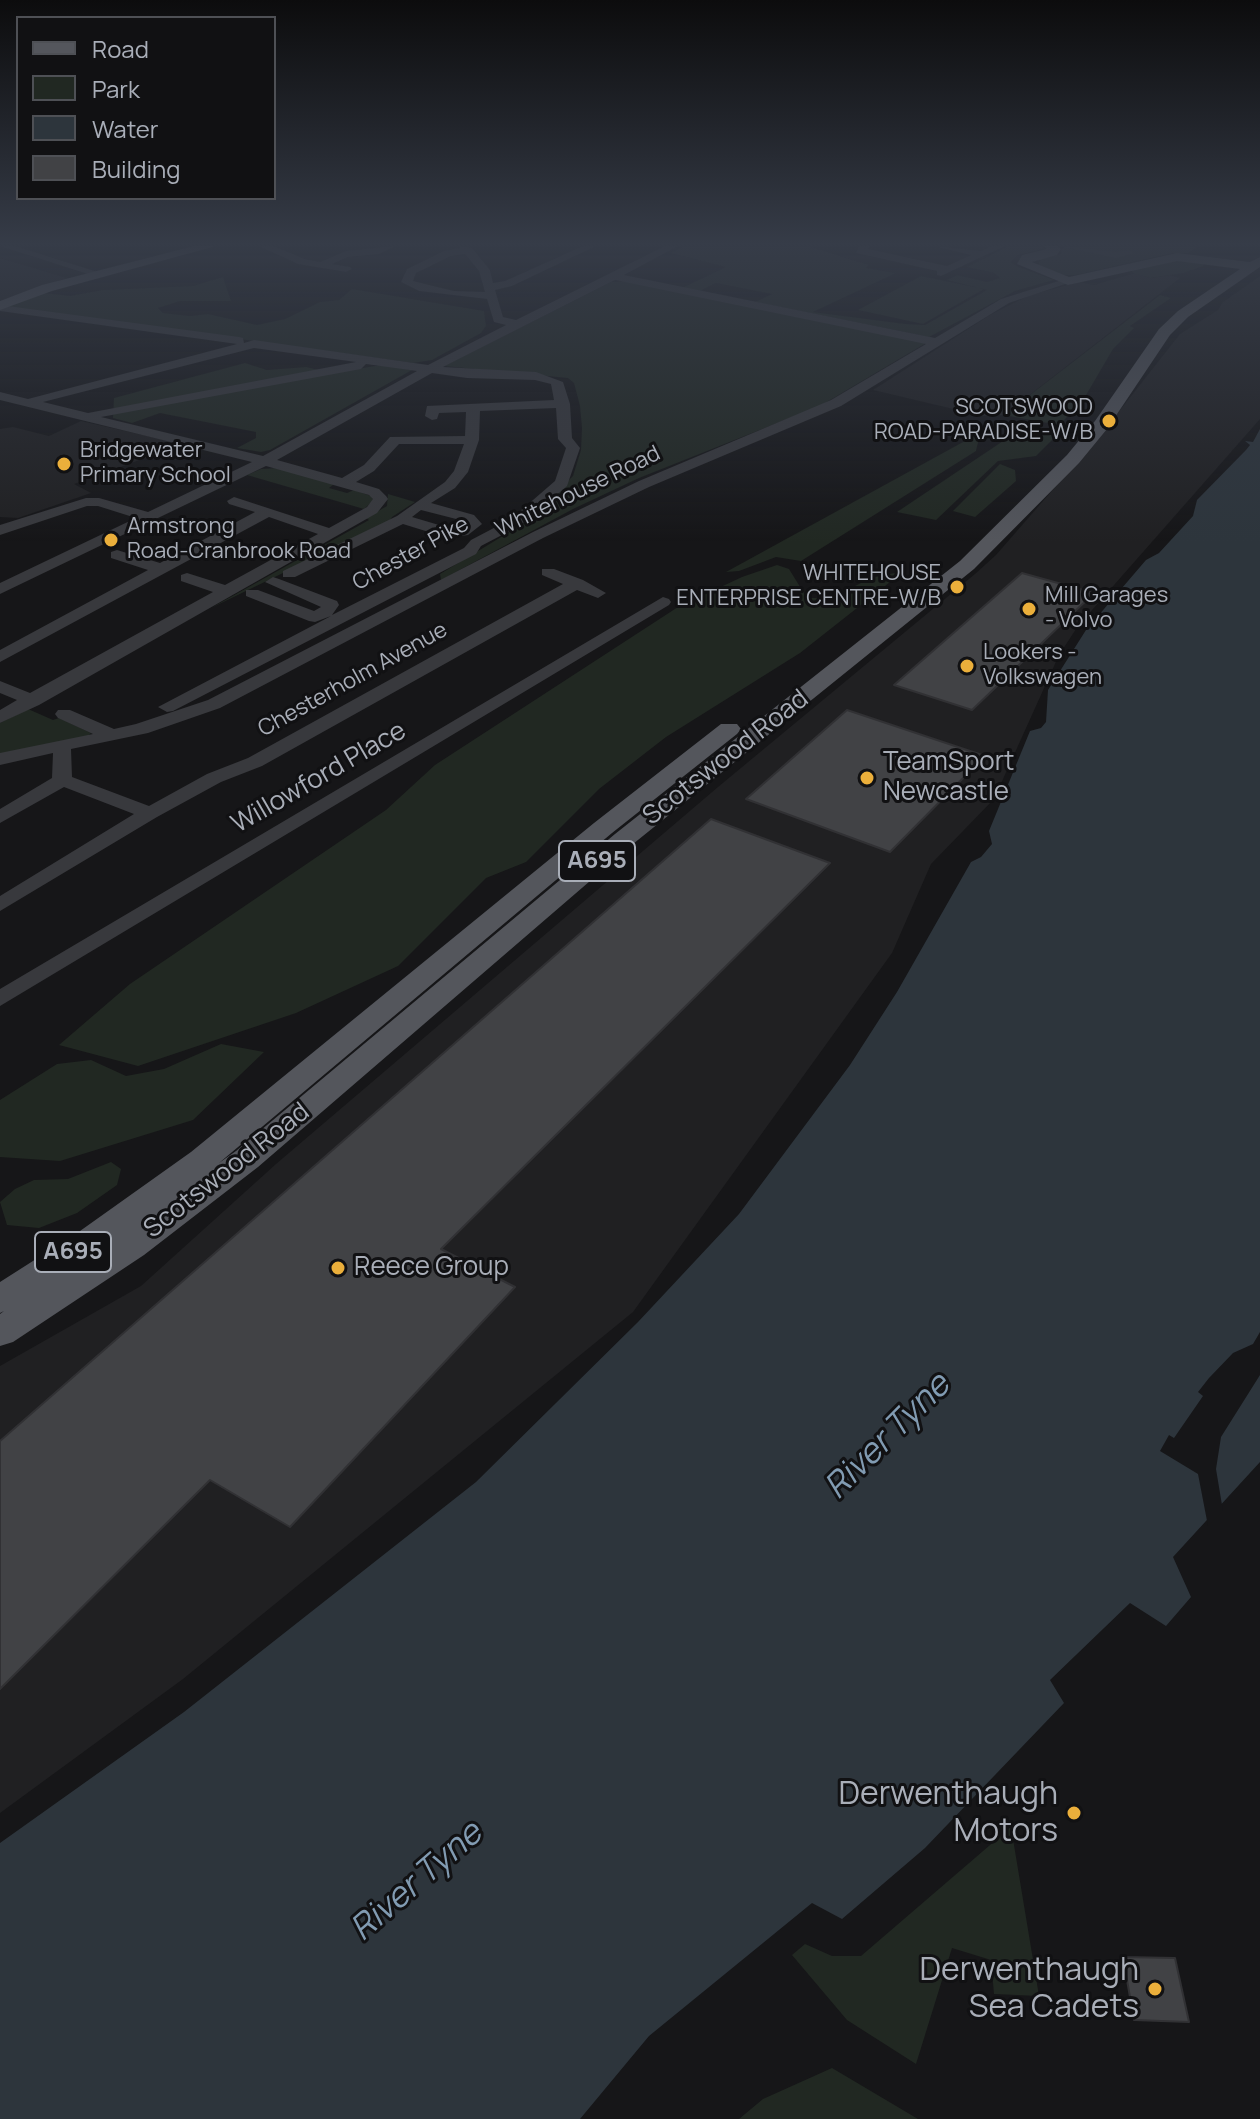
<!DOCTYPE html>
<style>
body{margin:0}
#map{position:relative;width:1260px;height:2119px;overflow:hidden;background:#161618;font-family:Manrope,sans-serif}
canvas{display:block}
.legend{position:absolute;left:16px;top:16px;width:260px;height:184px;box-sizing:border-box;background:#111113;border:2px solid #4e5055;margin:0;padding:10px 14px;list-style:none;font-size:24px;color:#a9aeb8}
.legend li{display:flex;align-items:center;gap:16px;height:40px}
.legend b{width:40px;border:2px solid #4e5055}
</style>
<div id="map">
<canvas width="1260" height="2119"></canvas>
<ul class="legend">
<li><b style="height:10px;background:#54565c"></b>Road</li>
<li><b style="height:22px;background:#212822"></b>Park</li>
<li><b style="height:22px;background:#2d353c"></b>Water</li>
<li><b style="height:22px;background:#414245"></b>Building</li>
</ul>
</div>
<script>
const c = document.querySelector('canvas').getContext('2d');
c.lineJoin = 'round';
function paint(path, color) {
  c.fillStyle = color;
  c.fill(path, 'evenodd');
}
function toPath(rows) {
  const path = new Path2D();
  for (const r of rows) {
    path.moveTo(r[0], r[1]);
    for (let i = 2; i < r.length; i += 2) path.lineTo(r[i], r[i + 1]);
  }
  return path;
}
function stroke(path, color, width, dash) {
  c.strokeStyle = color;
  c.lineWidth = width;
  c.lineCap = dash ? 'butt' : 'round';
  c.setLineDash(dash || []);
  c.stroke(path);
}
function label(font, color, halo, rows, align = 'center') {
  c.font = font + ' Manrope,sans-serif';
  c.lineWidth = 6;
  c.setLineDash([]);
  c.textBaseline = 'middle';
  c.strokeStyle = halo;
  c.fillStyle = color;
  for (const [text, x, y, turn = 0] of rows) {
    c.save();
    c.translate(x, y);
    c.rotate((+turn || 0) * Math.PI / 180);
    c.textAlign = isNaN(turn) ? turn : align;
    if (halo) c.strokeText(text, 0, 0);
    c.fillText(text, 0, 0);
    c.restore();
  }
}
const built = toPath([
 [0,258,67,278,0,301],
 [1135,273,1150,278,1170,275,1180,278,1004,415,983,416,873,390,990,315,1030,295,1079,282,1094,285],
 [1260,276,1260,419,1078,626,1059,655,994,799,931,864,892,953,633,1312,183,1679,0,1813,0,1366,141,1286,276,1164,718,787,975,574,996,555,1098,438,1180,334,1218,310,1223,302],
 [81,421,183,444,74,484,91,493,18,518,0,517,0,429,13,427,49,436]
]);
const green = toPath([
 [685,246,807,246,869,265,866,268,896,273,813,312,905,324,925,325,987,290,947,280,957,275,987,282,1000,278,994,273,967,267,1009,246,1041,246,1043,248,1039,250,1018,255,1011,262,1016,266,1054,280,1015,291,929,337,755,302,772,294,716,283,700,291,682,288,726,267,671,253],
 [1068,246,1198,246,1188,253,1173,253,1076,275,1061,275,1038,265,1040,259,1061,254,1062,248],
 [1172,259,1203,262,1203,266,1184,273,1150,278,1133,273,1130,269],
 [921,276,984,289,923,324,858,310],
 [223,277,231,301,180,301,158,308,163,313,190,316,208,314,257,325,285,319,320,302,339,300,352,289,484,311,486,326,481,333,432,360,413,363,7,307,44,293,70,296,103,290,193,286],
 [625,281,926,343,820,406,639,478,573,509,441,580,440,574,526,522,573,476,581,450,582,428,580,406,574,383,568,378,444,366,611,282],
 [1160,295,1171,298,1130,326,1134,328,1113,349,1082,402,1064,420,1064,426,1004,415],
 [245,363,267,370,306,367,332,373,381,365,412,370,270,450,261,452,237,448,256,438,256,432,160,413,132,423,113,418,114,398],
 [1027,425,1059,433,1036,456,998,461,936,520,897,512],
 [974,436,979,438,976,451,801,561,776,557,739,571,726,572],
 [1000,464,1015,470,1016,481,975,517,953,511],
 [277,468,334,484,329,488,347,493,354,490,371,496,374,500,364,509,247,475,261,469],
 [388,494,415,502,392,517,390,521,211,608,369,520,366,518,387,506],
 [777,565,789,569,807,598,831,598,871,578,904,571,800,653,666,737,599,789,526,862,486,878,398,966,296,1013,138,1066,59,1045,130,984,386,810,435,765,678,607,742,577],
 [28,709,53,720,59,718,91,733,87,737,0,754,0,723],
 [221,1044,264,1052,193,1120,60,1161,0,1157,0,1100,57,1064,91,1060,126,1076,164,1069],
 [111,1162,121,1169,117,1185,77,1213,39,1228,7,1225,0,1202,15,1189,34,1180,68,1179],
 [1011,1827,1039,1996,994,1994,991,1960,952,1948,916,2064,847,2020,792,1955,805,1944,832,1956,861,1956],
 [832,2068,918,2119,739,2119,763,2099]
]);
const water = toPath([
 [1260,429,1260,1462,1173,1557,1191,1597,1166,1626,1130,1603,1050,1680,1064,1703,925,1848,842,1919,812,1903,649,2036,580,2119,0,2119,0,1843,184,1712,476,1482,638,1322,739,1214,850,1065,897,992,971,862,981,857,992,844,989,831,1030,731,1041,728,1046,722,1048,690,1086,630,1146,560,1159,553,1193,516,1197,500,1246,450,1250,445,1245,441,1253,442]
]);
const pier = toPath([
 [1260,1332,1260,1375,1221,1437,1216,1469,1223,1511,1208,1526,1198,1474,1160,1451,1169,1435,1174,1438,1203,1396,1198,1392,1209,1378,1233,1353,1253,1344]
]);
const building = toPath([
 [1022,573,1094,593,972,710,894,685,1022,573],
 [847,710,985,756,890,852,746,799,847,710],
 [711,819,830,863,441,1249,515,1287,290,1527,210,1480,0,1689,0,1441,711,819],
 [1123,1957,1175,1958,1189,2022,1134,2020,1123,1957]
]);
const minor = toPath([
 [0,246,15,246,104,274,94,276,0,246],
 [259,246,273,246,305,259,320,262,346,251,395,246,379,254,348,257,332,264,350,267,352,269,346,272,298,264,259,246],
 [459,246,472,248,490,270,493,283,505,281,583,246,596,246,512,286,495,290,503,317,516,320,665,246,678,246,624,275,935,338,1001,299,1068,278,1074,281,1009,303,841,406,649,487,543,538,220,708,148,733,71,749,72,777,149,806,207,774,248,758,563,584,542,575,542,569,554,569,583,580,606,593,598,598,577,590,262,766,221,782,157,817,0,911,0,896,134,814,64,787,0,823,0,809,52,778,53,753,0,765,0,753,93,734,58,718,55,714,58,710,70,710,114,729,136,724,208,700,533,532,639,481,831,400,926,344,615,280,443,367,536,372,563,382,570,404,572,438,580,448,567,486,521,525,481,546,476,554,173,711,167,712,158,707,331,616,315,622,309,621,246,596,246,590,258,590,314,611,321,607,265,582,273,577,279,579,337,601,339,605,332,615,464,548,471,540,511,519,555,481,566,448,558,439,556,408,480,411,479,440,468,472,455,488,431,503,474,515,482,524,468,535,448,538,403,524,295,577,283,577,283,571,397,516,445,482,454,471,464,444,399,444,374,471,356,482,379,489,386,496,388,499,377,513,39,705,0,723,0,710,17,700,0,693,0,681,30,693,213,592,181,581,181,575,187,573,225,585,318,534,269,517,0,662,0,650,148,570,111,558,111,552,117,550,160,563,255,512,229,504,227,501,234,497,329,528,367,507,373,499,369,495,266,466,0,594,0,583,136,518,98,506,87,506,0,535,0,525,86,498,99,498,148,512,252,462,0,400,0,392,28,399,237,344,0,311,0,305,239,337,243,338,244,343,254,340,428,365,506,325,494,322,487,299,419,291,401,282,407,269,444,251,460,248,459,246],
 [465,254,479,271,485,292,454,291,413,281,416,273,451,256,465,254],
 [254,348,356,362,88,413,43,402,254,348],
 [366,364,417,371,263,456,101,417,361,369,366,364],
 [432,373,467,378,535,380,551,384,554,400,427,406,425,416,432,420,437,419,439,413,466,412,465,436,390,437,364,465,342,478,277,460,432,373],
 [421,510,464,521,465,523,459,528,449,528,412,517,421,510],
 [859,246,870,246,868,249,947,266,971,255,934,246,981,251,992,246,1005,246,941,276,937,275,937,271,856,253,859,246],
 [1061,246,1116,252,1129,250,1134,253,1116,258,1061,246],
 [663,597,669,599,671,602,669,605,0,1006,0,989,663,597]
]);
const major = toPath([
 [194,246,216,246,52,291,0,310,0,301,42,285,194,246],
 [1044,246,1058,246,1061,249,1057,255,1032,262,1069,277,1177,253,1250,262,1260,257,1260,267,1188,317,1170,335,1107,429,1079,463,974,569,633,844,258,1167,144,1255,13,1342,0,1346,0,1314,4,1311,0,1313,0,1282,80,1231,191,1152,594,823,721,724,737,724,741,729,737,734,612,833,219,1163,236,1151,615,834,960,561,1067,455,1095,421,1159,329,1178,311,1240,269,1177,261,1068,285,1017,264,1022,255,1047,249,1044,246]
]);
const markers = [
 [1109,421,8,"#ebaf3b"],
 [64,464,8,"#ebaf3b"],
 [111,540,8,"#ebaf3b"],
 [957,587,8,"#ebaf3b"],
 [1029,609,8,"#ebaf3b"],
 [967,666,8,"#ebaf3b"],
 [867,778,8,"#ebaf3b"],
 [338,1268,8,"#ebaf3b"],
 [1074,1813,8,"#ebaf3b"],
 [1155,1989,8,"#ebaf3b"]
];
const farPoinames = [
 ["SCOTSWOOD",1093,408,"right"],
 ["ROAD-PARADISE-W/B",1093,433,"right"],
 ["Bridgewater",80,451],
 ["Primary School",80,476],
 ["Armstrong",127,527],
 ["Road-Cranbrook Road",127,552],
 ["WHITEHOUSE",941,574,"right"],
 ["ENTERPRISE CENTRE-W/B",941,599,"right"],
 ["Mill Garages",1045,596],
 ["- Volvo",1045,621],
 ["Lookers -",983,653],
 ["Volkswagen",983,678]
];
const farStreetnames = [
 ["Whitehouse Road",578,492,-26],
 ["Chester Pike",411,554,-29],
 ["Chesterholm Avenue",353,680,-29]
];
const shields = [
 [597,861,76],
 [73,1252,76]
];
const shieldNames = [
 ["A695",597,861],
 ["A695",73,1252]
];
const streetNames = [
 ["Scotswood Road",726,758,-38],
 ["Willowford Place",319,778,-30],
 ["Scotswood Road",227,1171,-38]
];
const poiNames = [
 ["TeamSport",883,763],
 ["Newcastle",883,793],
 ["Reece Group",354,1268]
];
const nearPoinames = [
 ["Derwenthaugh",1058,1795],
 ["Motors",1058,1832],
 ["Derwenthaugh",1139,1971],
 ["Sea Cadets",1139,2008]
];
const nearWaternames = [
 ["River Tyne",888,1437,-45],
 ["River Tyne",417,1882,-41]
];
paint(built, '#202022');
paint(green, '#212822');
paint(water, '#2d353c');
paint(pier, '#161618');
paint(building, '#414245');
stroke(building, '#313134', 2);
paint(minor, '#38393d');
paint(major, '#54565c');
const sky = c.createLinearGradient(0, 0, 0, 542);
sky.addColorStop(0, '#0c0c0d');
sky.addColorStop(0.45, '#363c48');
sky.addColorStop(1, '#363c4800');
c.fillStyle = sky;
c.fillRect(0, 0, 1260, 542);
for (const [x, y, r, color] of markers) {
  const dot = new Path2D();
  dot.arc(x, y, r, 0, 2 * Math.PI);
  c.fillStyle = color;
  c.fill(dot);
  stroke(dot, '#111113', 3);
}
label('22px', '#a9aeb8', '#111113', farPoinames, 'left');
label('22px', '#a9aeb8', '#111113', farStreetnames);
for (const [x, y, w] of shields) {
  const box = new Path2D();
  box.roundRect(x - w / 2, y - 20, w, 40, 6);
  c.fillStyle = '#111113';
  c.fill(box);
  stroke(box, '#a9aeb8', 2);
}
label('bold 24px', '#a9aeb8', null, shieldNames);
label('26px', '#a9aeb8', '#111113', streetNames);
label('26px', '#a9aeb8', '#111113', poiNames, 'left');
label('32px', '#a9aeb8', '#111113', nearPoinames, 'right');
label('italic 34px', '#819bb2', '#111113', nearWaternames);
</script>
